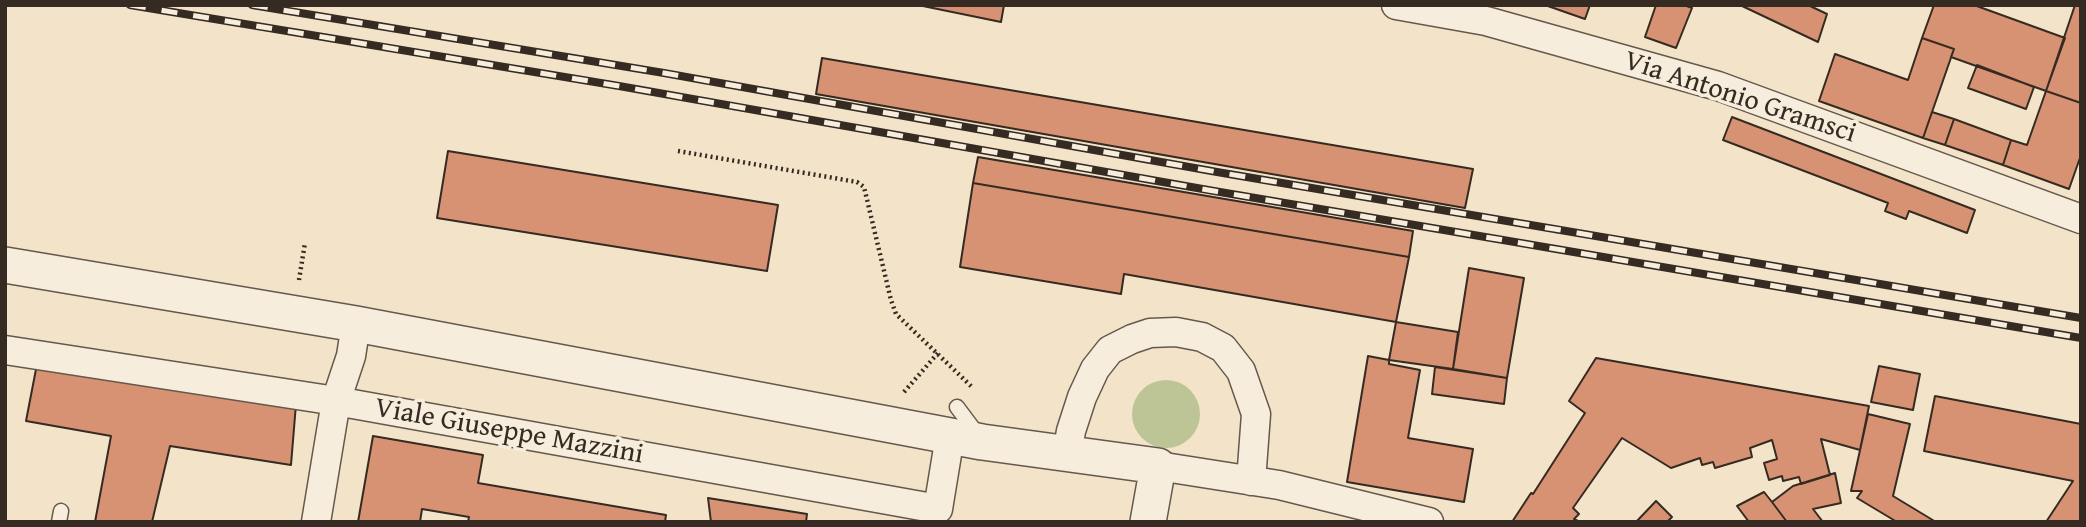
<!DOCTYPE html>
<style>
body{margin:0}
#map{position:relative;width:2086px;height:527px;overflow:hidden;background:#f3e4c9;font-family:"Gentium Book Plus",serif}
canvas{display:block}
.frame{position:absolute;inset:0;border:7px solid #352b22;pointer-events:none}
</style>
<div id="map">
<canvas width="2086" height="527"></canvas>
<div class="frame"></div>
</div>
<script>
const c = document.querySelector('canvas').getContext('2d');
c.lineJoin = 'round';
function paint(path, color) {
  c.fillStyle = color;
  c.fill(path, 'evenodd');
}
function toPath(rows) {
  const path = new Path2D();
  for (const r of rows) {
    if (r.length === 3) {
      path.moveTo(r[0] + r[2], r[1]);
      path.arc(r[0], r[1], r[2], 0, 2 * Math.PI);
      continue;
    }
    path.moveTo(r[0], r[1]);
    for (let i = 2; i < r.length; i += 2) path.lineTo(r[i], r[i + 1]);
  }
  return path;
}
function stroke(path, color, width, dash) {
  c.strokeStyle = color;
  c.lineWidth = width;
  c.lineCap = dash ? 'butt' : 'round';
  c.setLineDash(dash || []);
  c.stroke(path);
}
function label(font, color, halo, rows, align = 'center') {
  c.font = font + ' "Gentium Book Plus",serif';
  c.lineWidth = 7;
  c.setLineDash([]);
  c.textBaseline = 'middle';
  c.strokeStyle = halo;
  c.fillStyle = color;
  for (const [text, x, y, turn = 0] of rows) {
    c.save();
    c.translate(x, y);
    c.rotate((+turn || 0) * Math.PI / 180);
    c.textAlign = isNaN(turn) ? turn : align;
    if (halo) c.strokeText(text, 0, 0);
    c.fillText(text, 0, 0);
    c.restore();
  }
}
const green = toPath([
 [1166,414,34]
]);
const building = toPath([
 [918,5,1004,5,1001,22,918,5],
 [1545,5,1590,5,1585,19,1545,5],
 [1656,5,1684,5,1692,8,1676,48,1645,37,1656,5],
 [1740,5,1808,5,1827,14,1818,42,1740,5],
 [1934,5,1974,5,2065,38,2046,91,1951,57,1954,49,1922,38,1934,5],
 [2075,5,2081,5,2081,103,2046,91,2075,5],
 [1922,38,1954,49,1923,138,1819,101,1835,54,1908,80,1922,38],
 [822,58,1473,169,1465,208,816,94,822,58],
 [1977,65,2034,87,2026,109,1968,88,1977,65],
 [2046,91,2081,103,2081,155,2069,189,2003,165,2011,140,2027,145,2046,91],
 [1932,112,1954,119,1945,145,1923,138,1932,112],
 [1732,117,1975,210,1967,233,1909,211,1906,219,1885,211,1888,203,1723,140,1732,117],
 [1954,119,2011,140,2003,165,1945,145,1954,119],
 [448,151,778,205,767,271,437,218,448,151],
 [978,157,1413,231,1409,257,973,183,978,157],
 [973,183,1409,257,1396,322,1124,274,1121,294,960,267,973,183],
 [1469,268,1524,278,1507,378,1453,369,1469,268],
 [1396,322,1458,332,1453,369,1389,360,1396,322],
 [1368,356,1389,360,1389,364,1420,370,1408,438,1473,449,1464,502,1347,482,1368,356],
 [1596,358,1869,406,1860,450,1821,439,1830,475,1801,484,1799,477,1783,481,1782,476,1769,480,1764,463,1777,459,1772,440,1750,448,1752,457,1715,468,1713,462,1702,465,1700,458,1671,468,1622,438,1573,508,1579,514,1574,519,1580,522,1512,522,1531,493,1533,494,1585,413,1569,401,1596,358],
 [37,364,296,404,291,465,170,446,152,522,95,522,111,436,26,421,37,364],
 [1879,366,1920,374,1913,410,1871,402,1879,366],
 [1435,367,1507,378,1504,404,1432,394,1435,367],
 [1935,396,2081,424,2081,522,2046,522,2073,481,1924,451,1935,396],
 [1868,414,1910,424,1893,496,1936,522,1897,522,1857,498,1862,491,1851,491,1868,414],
 [373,436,483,455,478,483,666,515,665,522,468,522,469,517,422,509,420,522,358,522,373,436],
 [1835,473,1841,503,1813,509,1823,522,1787,522,1772,502,1793,486,1835,473],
 [1764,492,1772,502,1787,522,1749,522,1737,506,1764,492],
 [708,498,807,514,806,522,711,522,708,498],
 [1656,501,1672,517,1667,522,1636,522,1656,501]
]);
const path = toPath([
 [678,151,857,182,864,187,891,300,896,314,972,387],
 [299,280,305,243],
 [904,392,938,353]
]);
const service = toPath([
 [957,407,978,435],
 [59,522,61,511]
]);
const minor = toPath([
 [1396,5,1486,21,1718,86,2081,219],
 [5,350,336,401,938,509,950,436],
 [1067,454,1071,431,1082,397,1095,369,1110,350,1132,339,1150,333,1176,332,1202,337,1223,348,1241,371,1256,414,1251,481],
 [1158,466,1279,485,1429,522],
 [316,522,336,401,351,356,356,324]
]);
const tertiary = toPath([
 [5,265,356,324,982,442,1158,466,1148,522]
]);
const rail = toPath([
 [130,5,619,86,1214,191,2081,338],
 [252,5,664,73,1217,172,2081,318]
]);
const streetNames = [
 ["Via Antonio Gramsci",1740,98,18],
 ["Viale Giuseppe Mazzini",509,432,10]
];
paint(green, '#bdc495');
paint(building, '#d79173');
stroke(building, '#352b22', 2);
stroke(service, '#64594c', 17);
stroke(minor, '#64594c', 31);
stroke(tertiary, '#64594c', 38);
stroke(path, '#352b22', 4.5, [2, 3.5]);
stroke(service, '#f7eddc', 14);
stroke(minor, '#f7eddc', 28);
stroke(tertiary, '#f7eddc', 35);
stroke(rail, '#352b22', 8);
stroke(rail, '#f7eddc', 5, [16]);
label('28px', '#352b22', '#f7eddc', streetNames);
</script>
